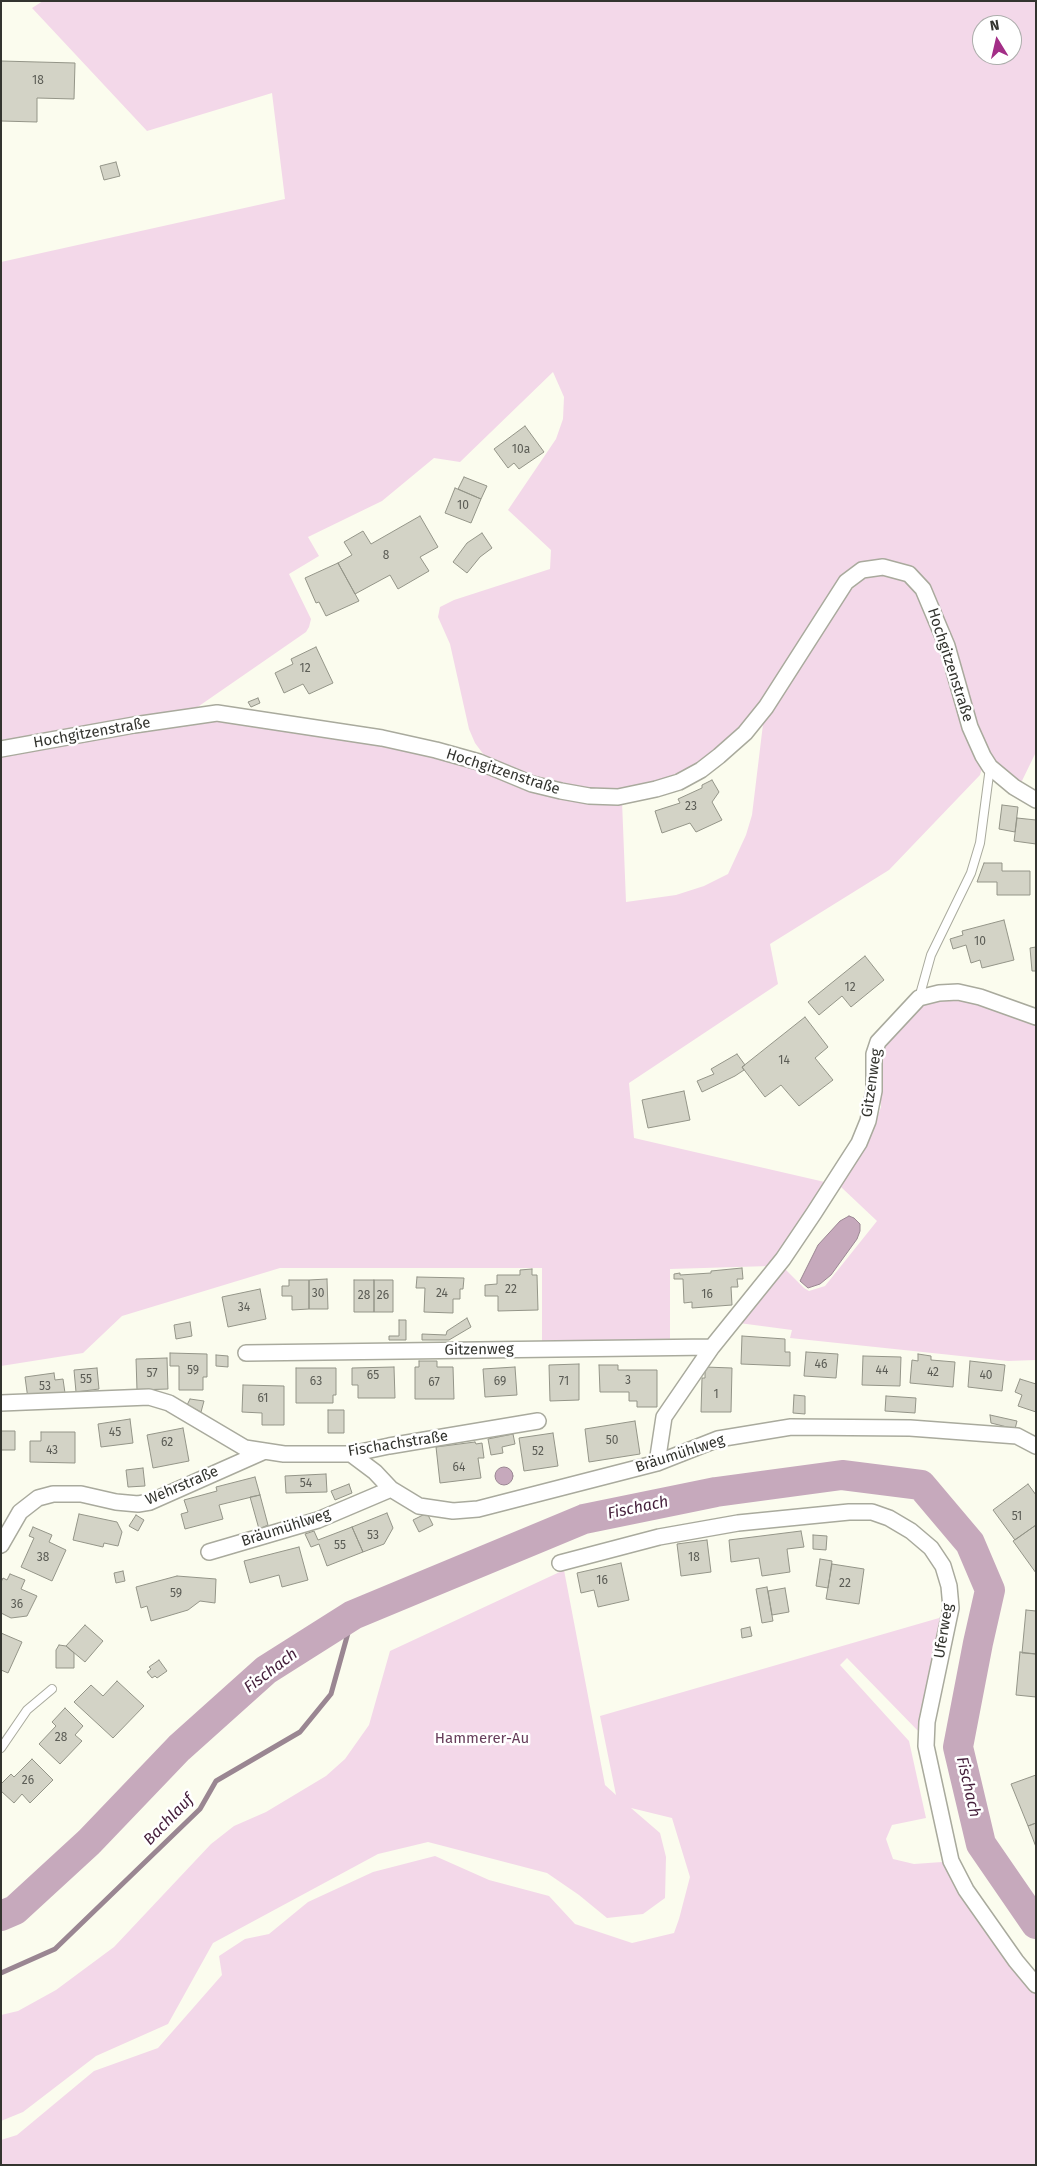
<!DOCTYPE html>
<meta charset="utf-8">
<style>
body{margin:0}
#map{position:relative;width:1037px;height:2166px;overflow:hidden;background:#fbfcee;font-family:"Fira Sans",sans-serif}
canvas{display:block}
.frame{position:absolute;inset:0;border:2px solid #33342f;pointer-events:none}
.north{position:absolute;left:972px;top:15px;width:50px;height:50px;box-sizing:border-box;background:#fff;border:1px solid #adaeac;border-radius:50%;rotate:351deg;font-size:14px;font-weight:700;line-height:20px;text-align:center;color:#33342f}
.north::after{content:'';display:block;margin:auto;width:18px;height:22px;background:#a32e87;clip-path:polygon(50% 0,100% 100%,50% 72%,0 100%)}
</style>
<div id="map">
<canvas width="1037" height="2166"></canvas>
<div class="frame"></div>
<div class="north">N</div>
</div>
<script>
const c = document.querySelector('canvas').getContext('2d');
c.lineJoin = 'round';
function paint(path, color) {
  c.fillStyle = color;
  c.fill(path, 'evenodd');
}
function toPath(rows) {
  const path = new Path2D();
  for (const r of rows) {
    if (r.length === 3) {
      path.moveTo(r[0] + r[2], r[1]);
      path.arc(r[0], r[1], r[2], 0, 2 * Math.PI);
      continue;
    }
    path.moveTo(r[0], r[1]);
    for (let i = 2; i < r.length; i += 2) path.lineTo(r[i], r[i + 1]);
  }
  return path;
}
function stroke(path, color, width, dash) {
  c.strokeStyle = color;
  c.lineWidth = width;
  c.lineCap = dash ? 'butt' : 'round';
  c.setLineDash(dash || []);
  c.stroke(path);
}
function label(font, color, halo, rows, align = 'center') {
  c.font = font + ' "Fira Sans",sans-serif';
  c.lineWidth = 5;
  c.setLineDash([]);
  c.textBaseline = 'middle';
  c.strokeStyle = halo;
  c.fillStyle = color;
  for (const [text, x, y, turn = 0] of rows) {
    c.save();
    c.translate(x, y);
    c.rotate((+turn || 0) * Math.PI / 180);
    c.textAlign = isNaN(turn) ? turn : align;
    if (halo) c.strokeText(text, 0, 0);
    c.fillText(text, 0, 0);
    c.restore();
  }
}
const green = toPath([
 [43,1,1036,1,1036,752,1019,787,997,767,984,750,911,575,865,567,756,714,720,752,667,784,612,793,536,779,493,761,484,755,475,743,469,729,450,644,438,617,440,607,454,600,550,569,551,550,508,510,556,439,563,419,564,397,553,372,460,462,434,458,382,501,308,537,319,556,289,574,311,619,309,627,306,632,199,706,188,712,1,745,1,262,285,199,272,93,147,131,32,8],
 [982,25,1012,25,1012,55,982,55],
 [874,575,896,577,905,581,920,595,982,768,980,775,889,870,770,944,778,984,629,1083,634,1138,829,1183,770,1266,670,1269,670,1344,542,1344,542,1268,280,1268,122,1316,83,1353,1,1366,1,751,209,717,380,741,622,801,626,902,676,895,704,886,728,874,746,835,752,815,764,716,847,593,864,579],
 [967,997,1036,1021,1036,1360,1008,1361,790,1338,792,1330,739,1323,782,1266,804,1288,809,1291,825,1286,877,1221,841,1187,871,1135,881,1107,880,1065,885,1043,916,1008,929,999],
 [564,1570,605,1785,616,1795,600,1716,946,1616,921,1734,847,1658,840,1665,909,1741,926,1818,892,1825,886,1839,893,1859,914,1864,942,1862,969,1908,1026,1978,1036,1994,1036,2165,1,2165,1,2140,17,2135,94,2071,158,2048,222,1975,219,1956,245,1939,269,1934,308,1902,373,1872,435,1856,489,1880,549,1896,575,1924,632,1943,674,1933,679,1919,690,1877,672,1818,631,1808,660,1833,666,1857,665,1898,643,1914,607,1918,579,1895,547,1873,428,1842,378,1854,213,1943,168,2024,96,2056,23,2112,1,2121,1,2015,18,2011,56,1990,114,1947,211,1844,234,1826,266,1812,326,1776,345,1759,369,1725,390,1651]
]);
const water = toPath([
 [849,1216,854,1218,860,1224,860,1231,857,1239,831,1275,820,1284,808,1288,800,1281,818,1245,840,1221,849,1216],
 [504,1476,9]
]);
const stream = toPath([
 [1,1973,55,1949,200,1809,216,1781,300,1732,331,1694,353,1615]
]);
const river = toPath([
 [1,1916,15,1910,89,1842,179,1748,266,1670,353,1615,584,1519,716,1492,842,1475,921,1485,970,1543,990,1590,978,1643,958,1747,981,1844,1036,1924]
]);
const building = toPath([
 [1,61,75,63,74,99,37,98,37,122,1,121,1,61],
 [116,162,120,176,104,180,100,166,116,162],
 [525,426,544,452,519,469,514,463,508,468,494,449,525,426],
 [464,477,487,486,481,499,458,489,464,477],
 [455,488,481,499,471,523,445,513,455,488],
 [420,516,438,547,420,557,429,571,398,589,390,575,355,594,338,563,352,555,344,542,363,531,371,544,420,516],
 [482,533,492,548,480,557,467,573,453,562,467,543,482,533],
 [338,563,359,601,326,616,319,602,316,603,305,578,338,563],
 [316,647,333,683,309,694,303,684,284,693,275,673,293,664,291,659,316,647],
 [258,698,260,703,251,707,248,702,258,698],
 [712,780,719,792,712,802,722,820,696,832,690,823,662,833,655,811,680,803,678,799,702,788,702,785,712,780],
 [1002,805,1018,807,1015,832,999,829,1002,805],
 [1017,818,1036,820,1036,844,1014,841,1017,818],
 [984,863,1002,863,1002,871,1030,871,1030,895,997,895,997,882,977,882,984,863],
 [1004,920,1014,960,982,968,980,960,971,963,966,945,953,949,950,939,963,935,962,931,1004,920],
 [1036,947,1036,971,1032,971,1030,948,1036,947],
 [865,956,884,980,851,1007,842,996,819,1015,808,1002,865,956],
 [805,1017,828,1047,815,1058,833,1080,799,1106,781,1085,765,1097,742,1067,805,1017],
 [737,1054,745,1065,742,1067,744,1070,735,1076,702,1092,697,1081,714,1074,711,1069,737,1054],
 [684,1091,690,1120,648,1128,642,1100,684,1091],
 [742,1268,743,1279,737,1279,738,1287,731,1287,732,1305,692,1308,692,1302,684,1303,683,1279,674,1279,674,1274,680,1273,680,1275,711,1273,711,1271,742,1268],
 [532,1269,532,1275,537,1275,538,1310,498,1311,498,1296,485,1296,485,1285,497,1284,497,1275,520,1275,520,1270,532,1269],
 [417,1277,464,1278,463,1289,460,1289,460,1299,453,1299,453,1313,424,1312,425,1288,416,1288,417,1277],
 [327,1279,328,1309,309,1309,309,1280,327,1279],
 [289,1280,309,1280,309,1309,292,1310,292,1296,282,1296,282,1286,289,1286,289,1280],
 [354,1280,374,1280,374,1312,354,1312,354,1280],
 [374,1280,393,1280,393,1312,374,1312,374,1280],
 [260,1289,266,1319,228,1327,222,1297,260,1289],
 [467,1318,471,1327,449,1340,422,1340,422,1334,446,1335,447,1331,467,1318],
 [399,1320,406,1320,406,1340,389,1340,389,1336,399,1336,399,1320],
 [190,1322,192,1336,176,1339,174,1325,190,1322],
 [742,1336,785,1339,785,1352,790,1352,790,1366,741,1364,742,1336],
 [806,1352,838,1354,836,1378,804,1376,806,1352],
 [170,1353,207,1354,207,1377,203,1377,203,1390,179,1390,179,1366,170,1366,170,1353],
 [918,1354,931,1356,931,1360,955,1362,953,1387,910,1383,912,1360,918,1361,918,1354],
 [216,1355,228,1356,228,1367,216,1366,216,1355],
 [863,1356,901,1357,900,1386,862,1385,863,1356],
 [167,1358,168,1389,137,1390,136,1359,167,1358],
 [419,1361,437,1361,437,1367,453,1367,454,1399,415,1399,415,1367,419,1367,419,1361],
 [970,1361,1005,1365,1002,1391,968,1387,970,1361],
 [579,1364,579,1400,550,1401,549,1365,579,1364],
 [599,1365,618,1365,618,1370,657,1370,657,1407,637,1407,637,1401,629,1401,629,1392,600,1392,599,1365],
 [394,1367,395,1398,358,1398,358,1385,352,1385,352,1368,394,1367],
 [515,1367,517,1395,485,1397,483,1369,515,1367],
 [705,1367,732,1368,731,1412,701,1412,702,1378,705,1378,705,1367],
 [97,1368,99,1389,76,1392,74,1370,97,1368],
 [296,1368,336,1368,336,1395,333,1395,333,1403,296,1403,296,1368],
 [54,1373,55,1380,63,1379,65,1393,28,1399,25,1377,54,1373],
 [1020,1379,1036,1384,1036,1412,1018,1406,1022,1395,1015,1392,1020,1379],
 [243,1385,284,1386,284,1425,262,1425,262,1413,242,1412,243,1385],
 [794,1395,805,1396,805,1414,793,1413,794,1395],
 [886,1396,916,1398,915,1413,885,1411,886,1396],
 [190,1399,204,1401,201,1412,187,1405,190,1399],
 [328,1410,344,1410,344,1433,328,1433,328,1410],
 [990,1415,1017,1421,1015,1429,991,1423,990,1415],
 [130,1419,133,1443,101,1447,98,1424,130,1419],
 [635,1421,640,1454,589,1462,585,1429,635,1421],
 [183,1428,189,1461,153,1468,147,1435,183,1428],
 [1,1431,15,1431,15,1450,1,1450,1,1431],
 [41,1432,75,1432,75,1463,30,1462,30,1441,41,1441,41,1432],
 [553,1433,558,1466,524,1471,519,1438,553,1433],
 [513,1434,515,1444,502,1447,503,1453,491,1455,488,1439,513,1434],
 [475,1442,476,1444,482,1443,484,1458,478,1458,481,1478,440,1483,436,1447,475,1442],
 [143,1468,145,1486,128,1487,126,1470,143,1468],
 [326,1474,327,1492,286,1493,285,1476,326,1474],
 [255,1477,260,1495,219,1505,223,1519,185,1529,181,1514,188,1512,184,1500,217,1491,216,1487,255,1477],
 [349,1484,352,1493,335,1500,331,1491,349,1484],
 [1028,1484,1036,1495,1036,1525,1015,1540,993,1510,1028,1484],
 [260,1495,268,1525,259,1529,250,1497,260,1495],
 [387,1513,393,1528,384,1544,363,1552,352,1527,387,1513],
 [427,1513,433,1525,419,1532,413,1520,427,1513],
 [79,1514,117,1522,122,1532,118,1546,104,1543,103,1547,73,1540,79,1514],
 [136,1515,144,1520,138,1531,129,1526,136,1515],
 [1036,1525,1036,1573,1013,1541,1036,1525],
 [33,1527,52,1535,49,1542,66,1550,52,1581,21,1567,34,1538,29,1536,33,1527],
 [352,1527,363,1552,327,1566,319,1544,311,1547,305,1534,314,1531,318,1540,352,1527],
 [801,1531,804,1547,787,1549,790,1572,762,1576,759,1558,731,1562,729,1540,801,1531],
 [813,1535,827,1536,826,1550,813,1549,813,1535],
 [707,1540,711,1572,681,1576,677,1544,707,1540],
 [299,1547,308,1580,282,1587,279,1575,250,1583,244,1561,299,1547],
 [820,1559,832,1561,828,1588,816,1586,820,1559],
 [621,1563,629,1600,598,1607,594,1590,581,1593,577,1573,621,1563],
 [832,1564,864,1569,859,1604,826,1599,832,1564],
 [123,1571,125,1581,116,1583,114,1573,123,1571],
 [10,1574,25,1580,21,1589,37,1596,27,1616,11,1618,1,1613,1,1582,3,1578,7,1580,10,1574],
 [177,1576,216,1579,215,1603,200,1601,188,1610,151,1621,147,1606,141,1608,136,1587,177,1576],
 [767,1587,773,1621,762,1623,756,1589,767,1587],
 [785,1588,789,1612,772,1615,768,1591,785,1588],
 [1026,1610,1036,1611,1036,1654,1022,1653,1026,1610],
 [85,1625,103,1641,85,1662,66,1646,85,1625],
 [750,1627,752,1636,742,1638,741,1629,750,1627],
 [1,1633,22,1642,8,1673,1,1670,1,1633],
 [59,1645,66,1646,74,1653,74,1668,56,1668,56,1650,59,1645],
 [1020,1652,1036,1654,1036,1697,1016,1695,1020,1652],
 [159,1660,167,1671,157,1678,155,1676,152,1678,147,1672,151,1669,149,1667,159,1660],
 [117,1681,144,1706,113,1738,74,1702,91,1685,103,1696,117,1681],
 [65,1708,83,1726,75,1735,82,1741,60,1764,39,1744,56,1726,52,1722,65,1708],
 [32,1759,53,1780,30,1803,22,1794,14,1803,1,1791,1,1784,11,1774,14,1777,32,1759],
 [1036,1775,1036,1823,1028,1826,1011,1784,1036,1775],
 [1036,1823,1036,1847,1028,1826,1036,1823]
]);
const service = toPath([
 [919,998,931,955,971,873,980,843,990,767],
 [1,1748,27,1710,52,1689]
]);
const minor = toPath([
 [1,749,134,725,217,713,382,738,436,750,479,762,532,784,561,791,589,796,618,797,656,789,679,782,701,770,719,756,745,733,766,707,846,582,862,570,883,567,909,574,923,589,947,646,970,727,983,756,990,767,1014,787,1036,800],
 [246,1353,712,1347],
 [1,1403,149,1397,169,1403,245,1448,284,1454,351,1454,389,1446,538,1421],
 [351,1454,375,1472,391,1489,419,1506,453,1511,478,1509,657,1463,718,1439,791,1427,910,1428,1017,1436,1036,1446],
 [657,1463,664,1417,712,1347,783,1259,814,1213,859,1143,868,1121,874,1091,874,1054,878,1042,919,998,939,993,958,992,980,997,1036,1017],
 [1,1545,20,1512,38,1498,53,1494,81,1494,116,1502,138,1504,150,1502,265,1451],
 [209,1552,318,1520,391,1489],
 [560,1563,659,1537,738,1523,849,1512,872,1512,889,1518,911,1531,931,1548,943,1566,949,1586,951,1608,927,1722,926,1746,951,1861,966,1890,1016,1961,1036,1985]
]);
const numberNames = [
 ["18",38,81],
 ["10a",521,450],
 ["10",463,506],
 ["8",386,556],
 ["12",305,669],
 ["23",691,807],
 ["10",980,942],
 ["12",850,988],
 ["14",784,1061],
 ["22",511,1290],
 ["30",318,1294],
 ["24",442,1294],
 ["16",707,1295],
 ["28",364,1296],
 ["26",383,1296],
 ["34",244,1308],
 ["46",821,1365],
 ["59",193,1371],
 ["44",882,1371],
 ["42",933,1373],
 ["57",152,1374],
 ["65",373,1376],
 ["40",986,1376],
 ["55",86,1380],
 ["3",628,1381],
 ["63",316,1382],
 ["69",500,1382],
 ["71",564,1382],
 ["67",434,1383],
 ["53",45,1387],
 ["1",716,1395],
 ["61",263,1399],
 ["45",115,1433],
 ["50",612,1441],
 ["62",167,1443],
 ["43",52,1451],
 ["52",538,1452],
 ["64",459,1468],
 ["54",306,1484],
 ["51",1017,1517],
 ["53",373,1536],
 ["55",340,1546],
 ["38",43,1558],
 ["18",694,1558],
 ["16",602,1581],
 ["22",845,1584],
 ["59",176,1594],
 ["36",17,1605],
 ["28",61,1738],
 ["26",28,1781]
];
const streetNames = [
 ["Hochgitzenstraße",950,665,72],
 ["Hochgitzenstraße",92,733,-10],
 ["Hochgitzenstraße",503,772,18],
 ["Gitzenweg",872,1083,-82],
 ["Gitzenweg",479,1350,-1],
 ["Fischachstraße",398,1444,-9],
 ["Bräumühlweg",680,1454,-18],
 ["Wehrstraße",182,1486,-23],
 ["Bräumühlweg",286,1528,-18],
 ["Uferweg",944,1631,-81]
];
const parkNames = [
 ["Hammerer-Au",482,1739]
];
const waterNames = [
 ["Fischach",638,1508,-12],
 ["Fischach",271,1671,-37],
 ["Fischach",968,1787,77],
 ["Bachlauf",169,1820,-46]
];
paint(green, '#f3d8e9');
paint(water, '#c6a9bc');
stroke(water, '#9a8692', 1);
stroke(stream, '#9a8692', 5);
stroke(river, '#c6a9bc', 30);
paint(building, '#d3d3c6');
stroke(building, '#949588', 1);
stroke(service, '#a9aa9d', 10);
stroke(minor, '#a9aa9d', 18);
stroke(service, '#fff', 8);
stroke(minor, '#fff', 15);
label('12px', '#5b5c55', null, numberNames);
label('15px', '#33342f', '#fff', streetNames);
label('15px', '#673e5b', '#fff', parkNames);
label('italic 16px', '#441e3a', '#fff', waterNames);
</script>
